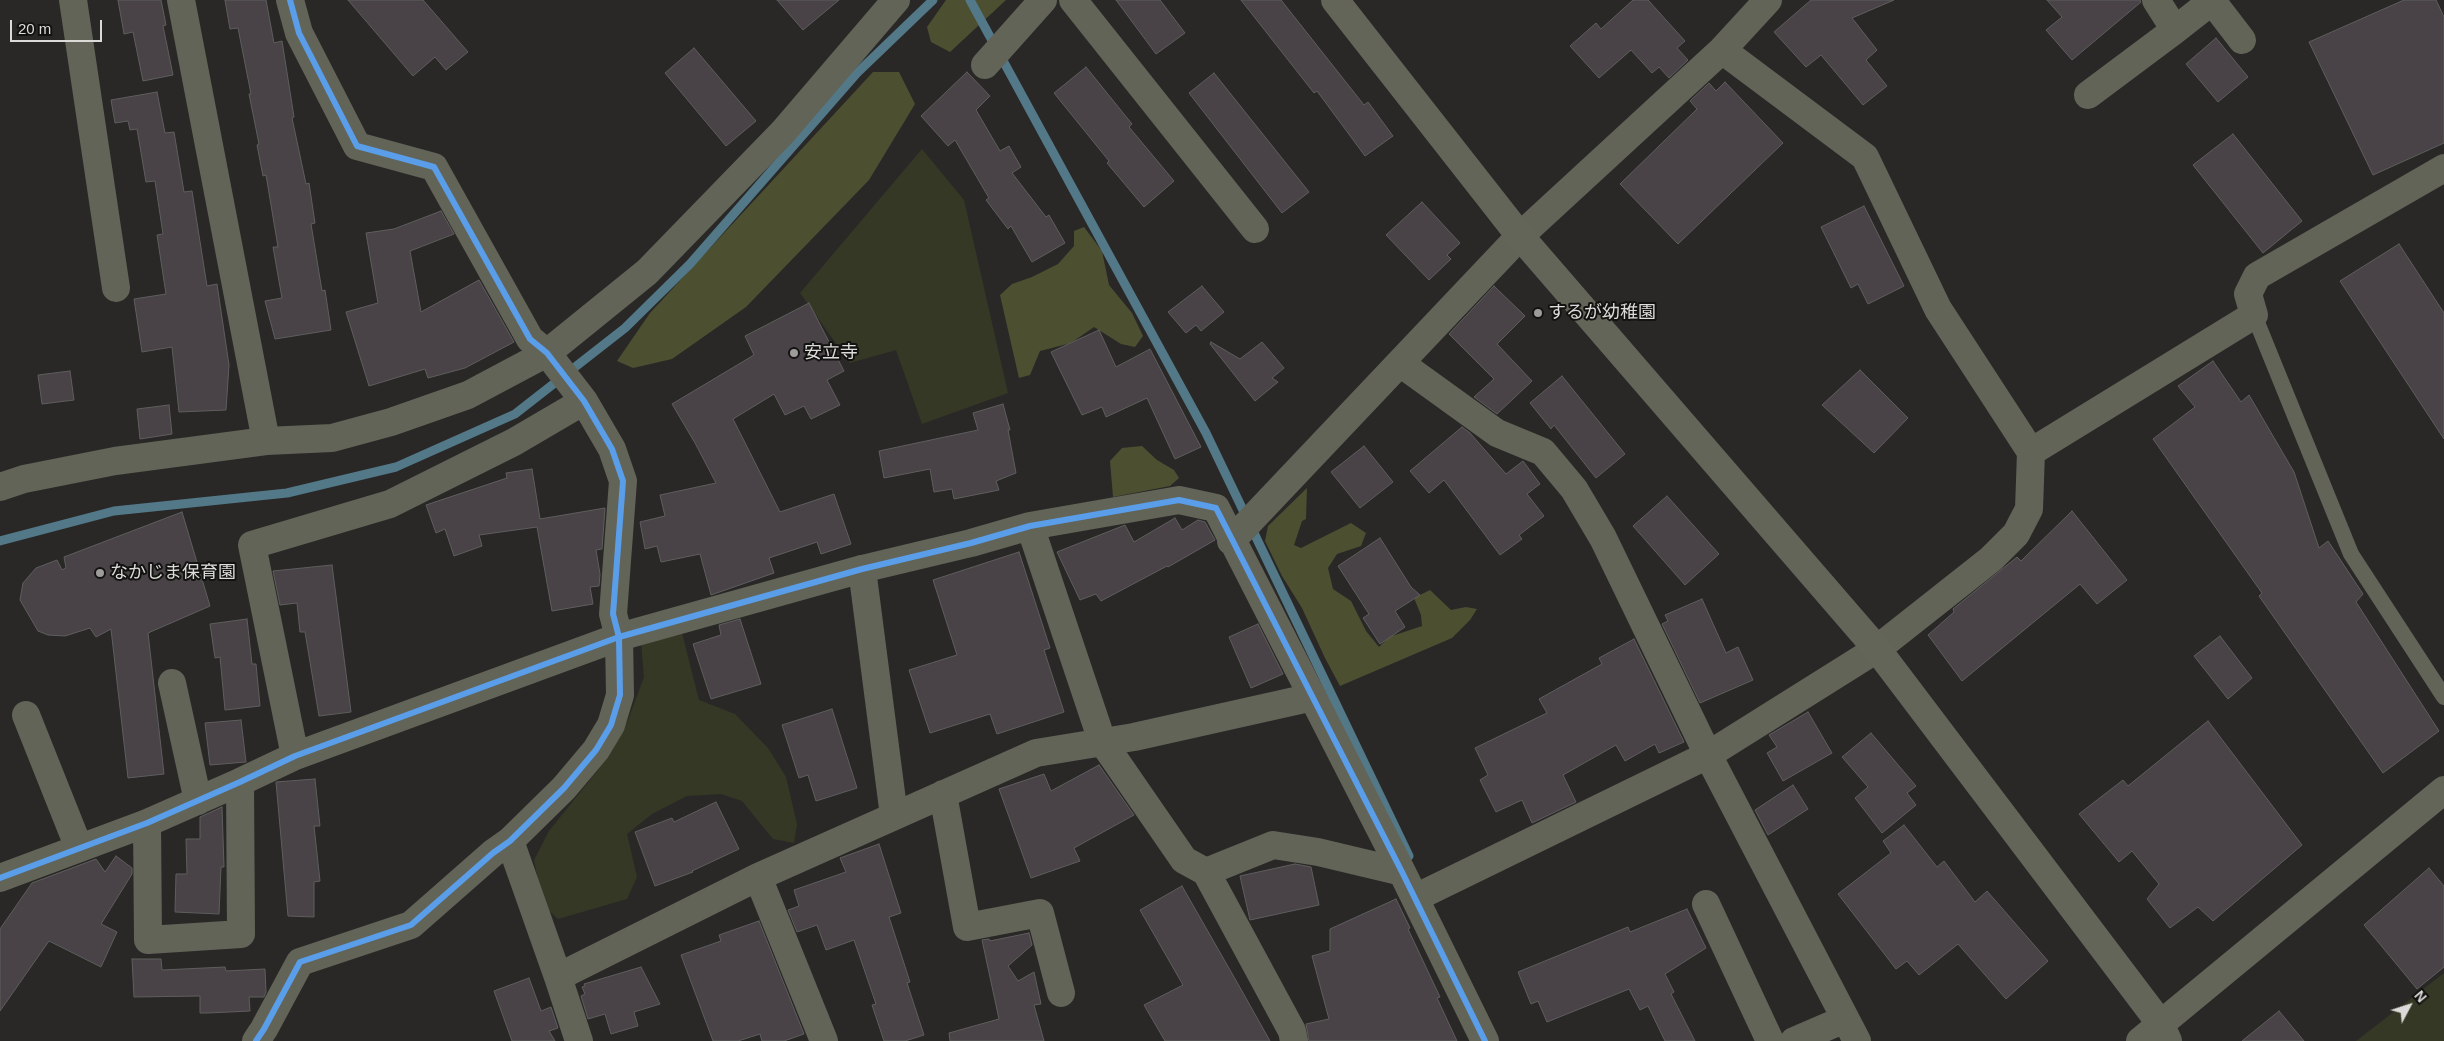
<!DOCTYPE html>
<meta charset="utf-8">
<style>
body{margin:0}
#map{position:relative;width:2444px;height:1041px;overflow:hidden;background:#292827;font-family:Helvetica,sans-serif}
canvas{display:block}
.north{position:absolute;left:2384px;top:981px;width:50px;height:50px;-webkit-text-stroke:4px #121210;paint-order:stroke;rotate:50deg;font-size:14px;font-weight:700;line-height:20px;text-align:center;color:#dcdbd9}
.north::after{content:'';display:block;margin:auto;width:18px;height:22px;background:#dcdbd9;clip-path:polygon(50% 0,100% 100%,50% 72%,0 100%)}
.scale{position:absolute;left:10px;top:20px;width:92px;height:22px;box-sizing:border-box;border:2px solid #dcdbd9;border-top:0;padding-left:6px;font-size:15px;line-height:18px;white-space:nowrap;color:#dcdbd9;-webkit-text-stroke:4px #121210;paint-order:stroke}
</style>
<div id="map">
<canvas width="2444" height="1041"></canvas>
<div class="north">N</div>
<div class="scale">20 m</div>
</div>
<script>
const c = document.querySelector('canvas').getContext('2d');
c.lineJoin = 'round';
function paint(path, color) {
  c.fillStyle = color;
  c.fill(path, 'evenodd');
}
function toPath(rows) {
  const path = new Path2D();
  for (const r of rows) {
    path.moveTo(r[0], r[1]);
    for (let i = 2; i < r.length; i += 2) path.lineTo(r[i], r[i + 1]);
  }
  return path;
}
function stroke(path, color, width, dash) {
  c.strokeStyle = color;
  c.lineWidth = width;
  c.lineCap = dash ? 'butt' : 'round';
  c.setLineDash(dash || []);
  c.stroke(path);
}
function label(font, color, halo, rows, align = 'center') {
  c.font = font + ' Helvetica,"Noto Sans JP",sans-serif';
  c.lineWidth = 4;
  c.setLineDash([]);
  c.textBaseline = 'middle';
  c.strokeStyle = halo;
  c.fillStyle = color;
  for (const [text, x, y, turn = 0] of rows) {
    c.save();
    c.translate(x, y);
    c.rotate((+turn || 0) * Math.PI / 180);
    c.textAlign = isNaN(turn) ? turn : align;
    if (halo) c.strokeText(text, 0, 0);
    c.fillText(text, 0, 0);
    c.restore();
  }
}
const green = toPath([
 [922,149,964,200,1008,393,922,424,896,350,850,363,800,293],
 [682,633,699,700,735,714,768,748,786,777,797,824,794,843,773,839,742,801,721,794,687,796,652,814,627,834,637,877,627,899,558,919,543,905,534,860,549,831,597,771,628,720,644,677,641,641],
 [2444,973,2444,1041,2356,1041]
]);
const forest = toPath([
 [946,0,1006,0,950,52,931,42,927,27],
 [873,72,899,72,915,104,869,180,746,307,672,359,633,368,617,361,650,313],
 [1084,227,1102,251,1109,285,1132,313,1143,336,1135,347,1121,344,1094,327,1071,343,1040,351,1030,375,1019,378,1000,295,1012,284,1032,277,1058,264,1074,246,1074,231],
 [1142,446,1157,460,1174,470,1179,478,1170,486,1113,497,1110,461,1122,448],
 [1307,488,1306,519,1302,521,1294,545,1301,548,1351,523,1366,533,1361,546,1337,554,1328,568,1333,589,1351,601,1366,631,1379,647,1389,637,1422,626,1421,615,1414,598,1430,590,1451,610,1466,607,1477,609,1470,620,1452,638,1340,686,1325,658,1302,608,1282,576,1265,541,1268,526]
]);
const stream = toPath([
 [970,0,1206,433,1409,856],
 [0,541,114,511,287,493,396,467,515,414,625,328,690,264,857,73,933,0]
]);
const building = toPath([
 [118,0,161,0,166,25,163,26,173,75,143,81,133,32,124,34,118,0],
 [225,0,266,0,274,43,282,41,294,117,292,118,306,184,309,183,315,223,311,224,322,291,325,290,331,330,275,339,265,301,282,298,273,247,278,247,266,175,263,176,257,145,259,144,249,94,251,94,238,28,230,29,225,0],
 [348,0,423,0,468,52,446,70,435,57,413,76,348,0],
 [777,0,839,0,803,30,777,0],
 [1116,0,1160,0,1185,33,1156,54,1116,0],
 [1241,0,1281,0,1364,105,1368,102,1393,136,1365,156,1317,91,1314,93,1241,0],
 [1633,0,1648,0,1685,41,1677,48,1688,60,1669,78,1659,67,1652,73,1631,50,1599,78,1570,46,1596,23,1601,29,1633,0],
 [1811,0,1894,0,1852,18,1877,50,1866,60,1887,86,1863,105,1821,55,1806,67,1774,32,1811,0],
 [2047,0,2140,0,2141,2,2072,60,2046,30,2062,17,2047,0],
 [2404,0,2436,0,2444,17,2444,143,2373,175,2309,42,2404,0],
 [2216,38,2248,77,2218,102,2186,64,2216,38],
 [694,48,756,121,726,146,665,73,694,48],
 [1086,67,1132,124,1129,127,1174,181,1144,207,1107,163,1109,161,1054,93,1086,67],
 [967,72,990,96,976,110,1000,151,1009,146,1021,167,1012,173,1046,217,1049,215,1065,243,1032,262,1011,226,1008,229,986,200,989,198,955,140,948,146,921,116,967,72],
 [1214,73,1309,192,1282,213,1189,93,1214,73],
 [1725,82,1783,143,1678,244,1620,184,1697,109,1690,101,1709,83,1716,91,1725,82],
 [157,92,165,133,174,132,184,192,192,191,207,286,217,284,229,365,226,410,179,412,172,347,142,352,134,299,166,294,157,235,163,234,155,181,146,182,137,129,130,130,128,121,115,123,111,100,157,92],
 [2233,134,2302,221,2263,253,2193,165,2233,134],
 [1422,202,1460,243,1447,255,1451,259,1429,280,1386,235,1422,202],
 [1864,206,1904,286,1868,304,1858,284,1851,288,1821,227,1864,206],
 [441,211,454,234,410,251,421,312,479,280,514,342,465,368,428,378,425,369,369,386,346,312,378,303,366,233,394,229,441,211],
 [2399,244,2444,313,2444,439,2340,281,2399,244],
 [1202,286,1224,312,1201,331,1196,325,1186,333,1168,312,1202,286],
 [1494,286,1525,316,1497,344,1532,381,1497,414,1474,397,1494,379,1449,334,1494,286],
 [809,303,844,371,827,380,840,405,811,419,804,406,785,415,774,394,733,419,780,512,834,494,851,544,821,554,817,542,769,558,774,573,711,595,700,554,661,562,657,546,645,549,640,522,665,516,660,495,716,483,695,443,672,404,754,355,745,336,809,303],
 [1099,330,1116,367,1150,349,1201,447,1175,459,1147,398,1106,417,1102,407,1082,415,1051,352,1099,330],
 [1211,342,1240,359,1262,342,1284,368,1272,378,1278,382,1255,401,1210,344,1211,342],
 [2213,361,2241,402,2249,395,2294,472,2319,548,2328,541,2363,594,2356,602,2439,731,2383,773,2259,596,2262,593,2153,439,2195,407,2178,386,2213,361],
 [1860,370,1908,418,1874,453,1822,405,1860,370],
 [70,371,74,400,42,404,38,375,70,371],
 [1562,376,1625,454,1596,478,1554,425,1551,429,1530,403,1562,376],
 [1003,404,1010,430,1008,430,1016,473,996,481,999,490,954,499,952,489,934,492,930,469,884,478,879,451,978,430,973,413,1003,404],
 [169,405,172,434,140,439,137,409,169,405],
 [1462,427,1470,433,1506,474,1523,461,1540,484,1527,494,1544,516,1519,535,1522,539,1500,555,1444,480,1429,493,1410,471,1462,427],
 [1364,446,1393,482,1360,508,1331,472,1364,446],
 [532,469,540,519,605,508,602,549,596,550,600,574,599,586,590,587,593,604,552,611,537,527,479,535,482,546,454,556,445,529,436,533,426,505,507,478,506,473,532,469],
 [1667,496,1719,554,1685,585,1633,526,1667,496],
 [2072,511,2127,580,2097,604,2080,584,1962,681,1928,635,1954,612,1953,609,2017,557,2021,561,2072,511],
 [182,512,210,606,148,633,164,774,128,778,111,629,96,637,90,628,65,636,48,635,38,631,20,600,23,583,36,568,57,560,62,570,66,568,64,557,182,512],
 [1175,518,1182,530,1198,520,1205,522,1215,540,1168,567,1167,566,1101,601,1096,594,1080,600,1057,552,1125,525,1134,542,1175,518],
 [1380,538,1411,587,1420,595,1395,611,1405,627,1380,644,1363,618,1369,614,1338,566,1380,538],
 [1019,552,1050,648,1044,650,1064,712,997,734,990,714,930,733,909,670,957,655,933,580,1019,552],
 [332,565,351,712,319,716,305,632,300,632,297,603,280,605,273,571,332,565],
 [1702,599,1726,653,1738,647,1753,680,1700,703,1662,624,1668,621,1665,615,1702,599],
 [247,619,252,664,256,664,260,706,225,710,220,657,215,658,210,624,247,619],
 [740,619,761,684,711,699,693,644,721,635,719,625,740,619],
 [1258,624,1283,674,1251,688,1229,637,1258,624],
 [2220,636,2252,678,2228,699,2194,656,2220,636],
 [1634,639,1684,742,1659,753,1655,744,1625,761,1616,745,1563,775,1576,802,1532,823,1522,800,1496,812,1480,780,1488,775,1475,748,1547,713,1539,699,1602,664,1599,658,1634,639],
 [832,709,857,788,816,801,808,775,799,778,782,725,832,709],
 [1808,712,1832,753,1783,781,1767,753,1777,747,1769,735,1808,712],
 [241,720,246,762,210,765,205,723,241,720],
 [2208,721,2302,845,2213,921,2198,907,2170,928,2147,899,2159,884,2132,851,2119,862,2079,814,2123,780,2128,786,2208,721],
 [1871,733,1916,786,1907,793,1916,805,1882,833,1855,798,1868,787,1842,757,1871,733],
 [1099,765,1134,815,1074,848,1080,861,1031,878,999,789,1044,774,1051,791,1099,765],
 [315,779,320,826,314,826,320,881,314,882,314,917,288,916,276,782,315,779],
 [1793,785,1808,809,1768,835,1755,810,1793,785],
 [716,802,739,849,692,871,693,872,655,886,635,832,672,818,674,822,716,802],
 [222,807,224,867,221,867,219,914,175,912,176,874,187,874,186,839,200,839,200,817,222,807],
 [1904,825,1937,867,1944,861,1975,902,1987,891,2048,961,2006,999,1958,944,1919,975,1907,961,1896,969,1838,894,1891,853,1883,841,1904,825],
 [879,844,901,913,889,917,910,982,907,983,924,1035,905,1041,884,1041,872,1005,876,1004,854,940,826,950,817,925,797,932,788,910,799,906,794,890,846,872,840,858,879,844],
 [116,856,132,868,132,874,101,924,117,932,101,967,49,941,0,1011,0,929,32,883,96,859,105,872,116,856],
 [1295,864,1311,867,1319,905,1250,920,1240,876,1295,864],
 [2429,868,2444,886,2444,967,2417,989,2364,925,2429,868],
 [1182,886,1238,984,1270,1041,1165,1041,1144,1005,1183,985,1140,910,1182,886],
 [1396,899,1410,928,1408,929,1440,997,1437,998,1457,1041,1309,1041,1306,1024,1329,1019,1312,956,1330,951,1330,929,1396,899],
 [1687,909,1706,948,1665,974,1674,992,1671,994,1695,1041,1665,1041,1648,1006,1640,1010,1629,989,1547,1022,1538,1001,1531,1004,1518,972,1628,927,1630,932,1687,909],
 [759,921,804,1034,784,1041,762,1041,760,1034,738,1041,713,1041,681,955,721,941,719,935,759,921],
 [1029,933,1032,945,1008,966,1018,981,1034,972,1041,1004,1034,1005,1044,1041,950,1041,949,1033,999,1019,982,940,989,939,990,941,1029,933],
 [132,959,161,959,162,970,225,967,226,971,265,969,266,992,264,997,249,997,250,1011,208,1013,200,1013,200,996,134,997,132,959],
 [641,967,660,1004,634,1012,638,1026,611,1034,605,1014,588,1019,581,996,585,994,582,987,585,986,584,984,641,967],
 [529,978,541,1011,551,1007,558,1028,549,1031,555,1041,512,1041,494,991,529,978],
 [2279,1011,2304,1041,2242,1041,2279,1011]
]);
const lane = toPath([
 [2254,315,2351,554,2444,697]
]);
const street = toPath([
 [73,0,116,288],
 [181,0,266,441],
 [1073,0,1255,229],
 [2175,30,2212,1,2242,40],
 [985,65,1043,0],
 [2088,95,2175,30,2156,0],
 [1400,363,1497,433,1543,452,1574,489,1603,538,1708,755,1857,1041],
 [2031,452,2254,315,2248,294,2257,276,2444,168],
 [0,487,24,479,115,461,266,441,332,438,391,422,468,395,547,353,647,272,783,132,896,0],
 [1030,526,1102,741,1184,860,1206,872,1292,1031,1294,1041],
 [1231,541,1520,236,1722,50,1768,0],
 [862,569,894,816],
 [172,683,198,801],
 [26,715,79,848],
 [295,756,252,545,390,504,514,442,584,401],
 [943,794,967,927,1040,913,1061,993],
 [147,823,148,940,241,934,240,782],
 [510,841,558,977],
 [1206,872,1273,845,1318,852,1402,872],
 [758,877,824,1041],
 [0,878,147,823,240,782,295,756,619,637,862,569,971,543,1030,526,1179,500,1216,508,1402,872,1485,1041],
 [1415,898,1708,755,1877,649,1991,559,2016,534,2029,509,2031,452,1938,309,1865,157,1722,50],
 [1706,904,1770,1041],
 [256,1041,264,1029,300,962,411,925,493,853,510,841,564,788,596,750,611,725,620,695,619,637,613,614,623,481,612,449,584,401,547,353,530,339,434,167,357,146,299,33,290,0],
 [579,1041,558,977,758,877,1036,753,1134,737,1313,697],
 [1794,1041,1845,1019]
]);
const secondary = toPath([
 [1335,0,1520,236,1877,649,2160,1023,2168,1041],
 [2140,1041,2444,790]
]);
const cycleway = toPath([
 [0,878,147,823,240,782,295,756,619,637,862,569,971,543,1030,526,1179,500,1216,508,1402,872,1485,1041],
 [256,1041,264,1029,300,962,411,925,493,853,510,841,564,788,596,750,611,725,620,695,619,637,613,614,623,481,612,449,584,401,547,353,530,339,434,167,357,146,299,33,290,0]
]);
const markers = [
 [1538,313,5,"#9d9c9b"],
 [794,353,5,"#9d9c9b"],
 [100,573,5,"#9d9c9b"]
];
const poiNames = [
 ["するが幼稚園",1548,313],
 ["安立寺",804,353],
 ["なかじま保育園",110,573]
];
paint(green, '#353824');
paint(forest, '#4c5031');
stroke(stream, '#537989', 9);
paint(building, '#494246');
stroke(building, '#5f5e5e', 1);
stroke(lane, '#626458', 16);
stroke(street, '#626458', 28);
stroke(secondary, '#646559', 28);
stroke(cycleway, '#5a9eea', 6);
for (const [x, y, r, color] of markers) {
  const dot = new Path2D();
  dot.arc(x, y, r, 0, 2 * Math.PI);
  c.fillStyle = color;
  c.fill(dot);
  stroke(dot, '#121210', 2);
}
label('18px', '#dcdbd9', '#121210', poiNames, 'left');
</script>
